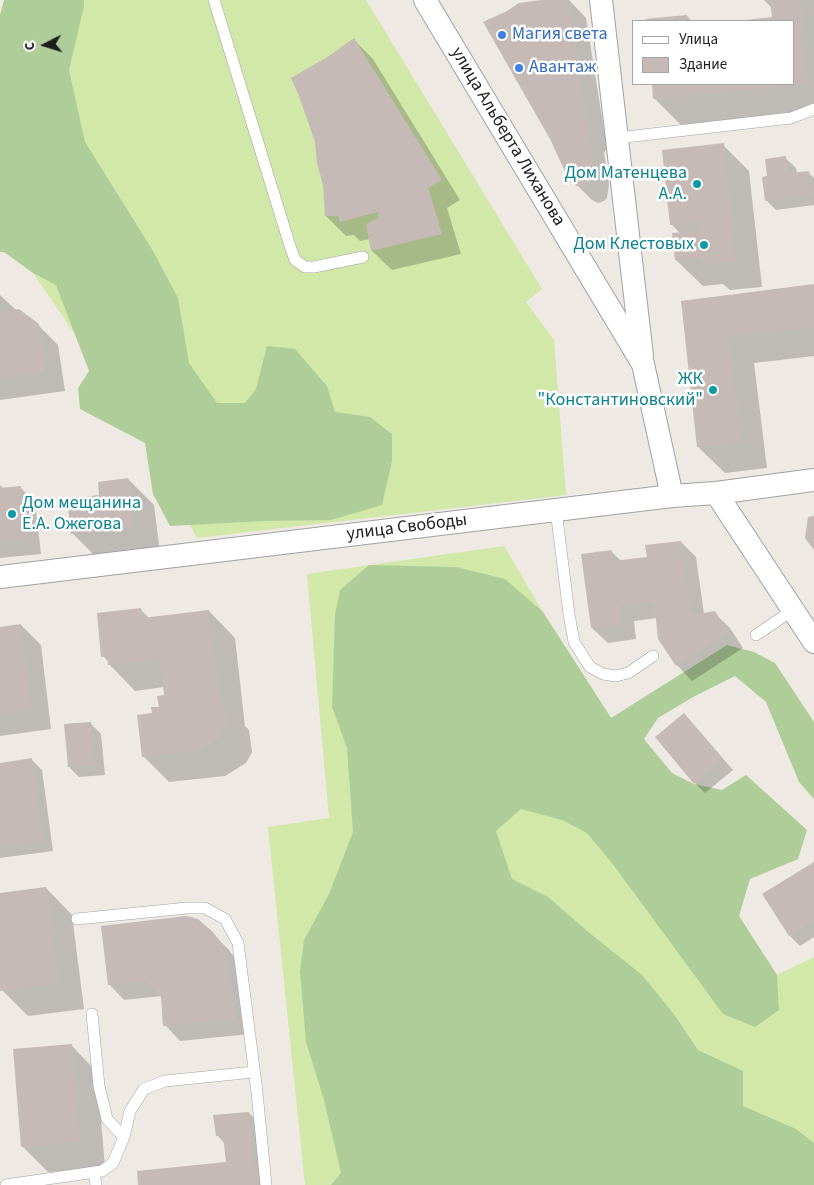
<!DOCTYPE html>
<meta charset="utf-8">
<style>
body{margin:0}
#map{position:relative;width:814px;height:1185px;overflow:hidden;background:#eee9e3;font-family:"Source Sans 3",sans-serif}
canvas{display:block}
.legend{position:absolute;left:632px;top:20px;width:162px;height:65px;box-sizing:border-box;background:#fff;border:1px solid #a5a5a5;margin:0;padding:6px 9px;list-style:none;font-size:15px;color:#1d1d1d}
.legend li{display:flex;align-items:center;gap:10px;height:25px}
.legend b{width:25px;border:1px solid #a5a5a5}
.north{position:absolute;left:20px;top:20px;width:50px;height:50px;-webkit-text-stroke:4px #fff;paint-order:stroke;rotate:265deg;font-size:14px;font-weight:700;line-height:20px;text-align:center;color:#1d1d1d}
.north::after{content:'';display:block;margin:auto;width:18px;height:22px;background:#1d1d1d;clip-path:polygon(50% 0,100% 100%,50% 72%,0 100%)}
</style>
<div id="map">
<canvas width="814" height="1185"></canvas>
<ul class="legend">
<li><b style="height:6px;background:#fff"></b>Улица</li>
<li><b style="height:14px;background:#c5bab6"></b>Здание</li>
</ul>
<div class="north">С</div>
</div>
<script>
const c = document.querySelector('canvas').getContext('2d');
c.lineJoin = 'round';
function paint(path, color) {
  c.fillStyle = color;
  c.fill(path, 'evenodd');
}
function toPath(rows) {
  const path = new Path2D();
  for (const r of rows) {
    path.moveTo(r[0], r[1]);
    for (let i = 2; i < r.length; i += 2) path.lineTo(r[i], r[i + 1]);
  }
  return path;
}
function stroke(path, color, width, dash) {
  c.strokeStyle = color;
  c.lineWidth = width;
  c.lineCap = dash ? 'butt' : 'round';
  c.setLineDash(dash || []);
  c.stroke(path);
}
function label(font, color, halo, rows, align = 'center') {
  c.font = font + ' "Source Sans 3",sans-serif';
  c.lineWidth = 5;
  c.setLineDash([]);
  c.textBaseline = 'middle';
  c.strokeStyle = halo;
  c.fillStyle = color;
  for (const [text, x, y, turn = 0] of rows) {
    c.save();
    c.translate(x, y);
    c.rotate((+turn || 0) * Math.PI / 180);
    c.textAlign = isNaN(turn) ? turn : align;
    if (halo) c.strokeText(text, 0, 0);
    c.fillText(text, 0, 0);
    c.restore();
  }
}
const grass = toPath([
 [4,0,366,0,542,289,526,302,554,340,566,495,197,538,129,413,7,235,0,195,0,24],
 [504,546,543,612,777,975,814,957,814,1185,305,1185,268,827,329,818,307,574]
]);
const forest = toPath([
 [4,0,84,0,84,6,69,70,85,142,153,251,178,298,189,363,217,403,245,403,256,389,267,346,295,349,327,386,335,412,370,417,392,434,392,461,382,505,331,520,265,521,170,526,153,494,145,443,80,409,78,388,89,371,56,285,33,273,4,252,0,252,0,15],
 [369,565,456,567,505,579,543,612,611,718,727,645,754,652,775,663,814,722,814,799,799,782,766,702,735,676,693,697,658,718,644,739,672,773,694,784,722,790,746,775,807,830,798,859,750,879,739,916,777,975,779,1010,755,1027,723,1014,612,863,587,833,562,820,521,809,496,831,512,879,548,897,587,931,642,975,673,1013,698,1050,743,1071,743,1106,796,1129,814,1143,814,1185,331,1185,341,1173,324,1100,306,1042,300,971,304,940,329,894,353,832,347,748,332,707,335,615,340,590]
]);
const shadow = toPath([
 [551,0,569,0,586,18,607,148,604,153,609,184,607,198,604,201,598,203,592,200,569,177],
 [764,0,814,0,814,112,681,125,655,99,653,84,793,84,793,21,746,21,773,18,772,8],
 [687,16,692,21,647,21,647,20],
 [354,40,373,59,460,200,447,208,461,254,392,270,372,251,370,239,360,241,354,235,346,236,326,216,329,57],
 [723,145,749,171,762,287,730,290,723,284,703,286,676,260,681,234,671,224],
 [785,158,796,168,797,174,808,172,814,178,814,205,776,210,766,200,769,177],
 [814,285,814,356,754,363,767,468,725,473,698,447,683,302],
 [0,295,16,310,38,325,58,345,65,391,0,400],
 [128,479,154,505,160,553,99,560,73,534,69,500,101,497],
 [0,485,4,489,20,487,35,503,41,554,0,558],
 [681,542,696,557,704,614,714,613,730,628,743,648,692,681,677,665,660,638,657,618,634,621,636,639,608,643,592,628,611,551,622,562,648,558],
 [141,610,149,618,209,611,235,638,245,726,249,730,252,752,246,763,225,776,169,782,143,756,154,715,160,708,165,696,164,687,135,691,109,664,109,662,103,656],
 [21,625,41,645,51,729,0,736,0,628],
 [684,715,694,725,733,770,705,793,695,783],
 [90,723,101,734,105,775,79,777,69,767],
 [32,760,42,770,53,851,0,858,0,764],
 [814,863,814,937,800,946,790,936],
 [46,888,72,915,84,1009,28,1016,2,990,0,977,0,894],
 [212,933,228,949,237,961,250,1034,180,1041,165,1025,162,996,124,1000,109,984],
 [71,1045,97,1072,105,1168,48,1172,22,1146],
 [249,1113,264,1128,270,1185,140,1185,227,1163,225,1144,217,1135]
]);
const building = toPath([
 [541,0,568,0,594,167,592,183,588,186,582,188,575,185,568,178,550,139,483,22,507,11,519,3],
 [770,0,800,0,808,84,653,99,652,84,793,84,793,21,746,21,746,20,772,17],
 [687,15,688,21,646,21,645,19],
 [354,38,442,180,428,188,442,234,371,251,366,224,378,218,378,212,340,222,338,216,325,216,323,185,317,163,315,142,299,96,291,78,329,56],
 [724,143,736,261,702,265,702,257,675,260,672,233,698,231,697,222,670,225,662,150],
 [786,156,788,173,809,171,812,194,765,201,762,177,767,176,765,159],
 [814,284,814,327,728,337,742,442,697,447,681,301],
 [19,309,39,324,46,372,0,378,0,312],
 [128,478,134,527,71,534,67,499,99,495,98,482],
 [21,486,26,539,0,542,0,488],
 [814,516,814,550,805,538,808,517],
 [681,541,691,615,715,611,728,632,676,666,658,639,654,601,620,606,622,624,591,628,581,554,612,550,613,561,647,557,645,545],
 [141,608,142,618,209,610,220,703,224,703,226,725,220,737,199,750,142,757,137,715,152,713,151,707,159,707,157,696,164,695,160,659,108,665,107,656,101,657,97,613],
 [21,624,32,710,0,714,0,627],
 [684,713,723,759,694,784,655,737],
 [91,722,95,765,68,767,64,724],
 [32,758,43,841,0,846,0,763],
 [814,862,814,920,789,936,762,894],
 [46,887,59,983,0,991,0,893],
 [186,916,198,919,213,932,222,944,229,960,235,1019,163,1026,161,997,146,981,108,985,101,926],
 [72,1044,80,1142,21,1147,13,1049],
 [249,1112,257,1185,138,1185,137,1171,226,1162,223,1135,216,1136,213,1115]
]);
const service = toPath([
 [214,0,290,246,295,260,305,267,314,267,363,257],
 [617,138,791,118,814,109],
 [556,510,569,614,574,642,590,667,603,674,616,676,628,673,653,656],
 [756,635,793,610],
 [77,919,187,908,205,908,225,919,238,943,257,1092,266,1185],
 [92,1014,99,1086,107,1119,124,1137],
 [94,1172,96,1185],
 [6,1185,102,1171,113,1163,124,1137,130,1111,144,1089,165,1081,254,1072]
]);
const minor = toPath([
 [425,0,643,364,672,496],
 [601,0,642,356],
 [716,493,814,642],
 [0,577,672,496,716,493,814,480]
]);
const markers = [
 [502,35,5,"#3f7fe0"],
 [519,68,5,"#3f7fe0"],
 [697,184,5,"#0f9aa8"],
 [704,245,5,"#0f9aa8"],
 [713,390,5,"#0f9aa8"],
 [12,514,5,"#0f9aa8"]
];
const shopNames = [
 ["Магия света",512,35],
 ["Авантаж",529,68]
];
const streetNames = [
 ["улица Альберта Лиханова",507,137,59],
 ["улица Свободы",407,528,-7]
];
const cultureNames = [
 ["Дом Матенцева",687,174],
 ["А.А.",687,195],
 ["Дом Клестовых",694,245],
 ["ЖК",703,380],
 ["\"Константиновский\"",703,401],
 ["Дом мещанина",22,504,"left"],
 ["Е.А. Ожегова",22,525,"left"]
];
paint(grass, '#d1e8a9');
paint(forest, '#afcd98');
paint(shadow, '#0003');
paint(building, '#c5bab6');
stroke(service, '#a1a1a1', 12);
stroke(minor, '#a1a1a1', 24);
stroke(service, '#fff', 11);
stroke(minor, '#fff', 22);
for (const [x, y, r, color] of markers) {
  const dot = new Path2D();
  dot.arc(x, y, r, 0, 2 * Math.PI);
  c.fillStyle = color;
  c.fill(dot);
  stroke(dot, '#fff', 2);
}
label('18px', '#366cbe', '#fff', shopNames, 'left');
label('18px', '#1d1d1d', '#fff', streetNames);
label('18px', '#0d838f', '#fff', cultureNames, 'right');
</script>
